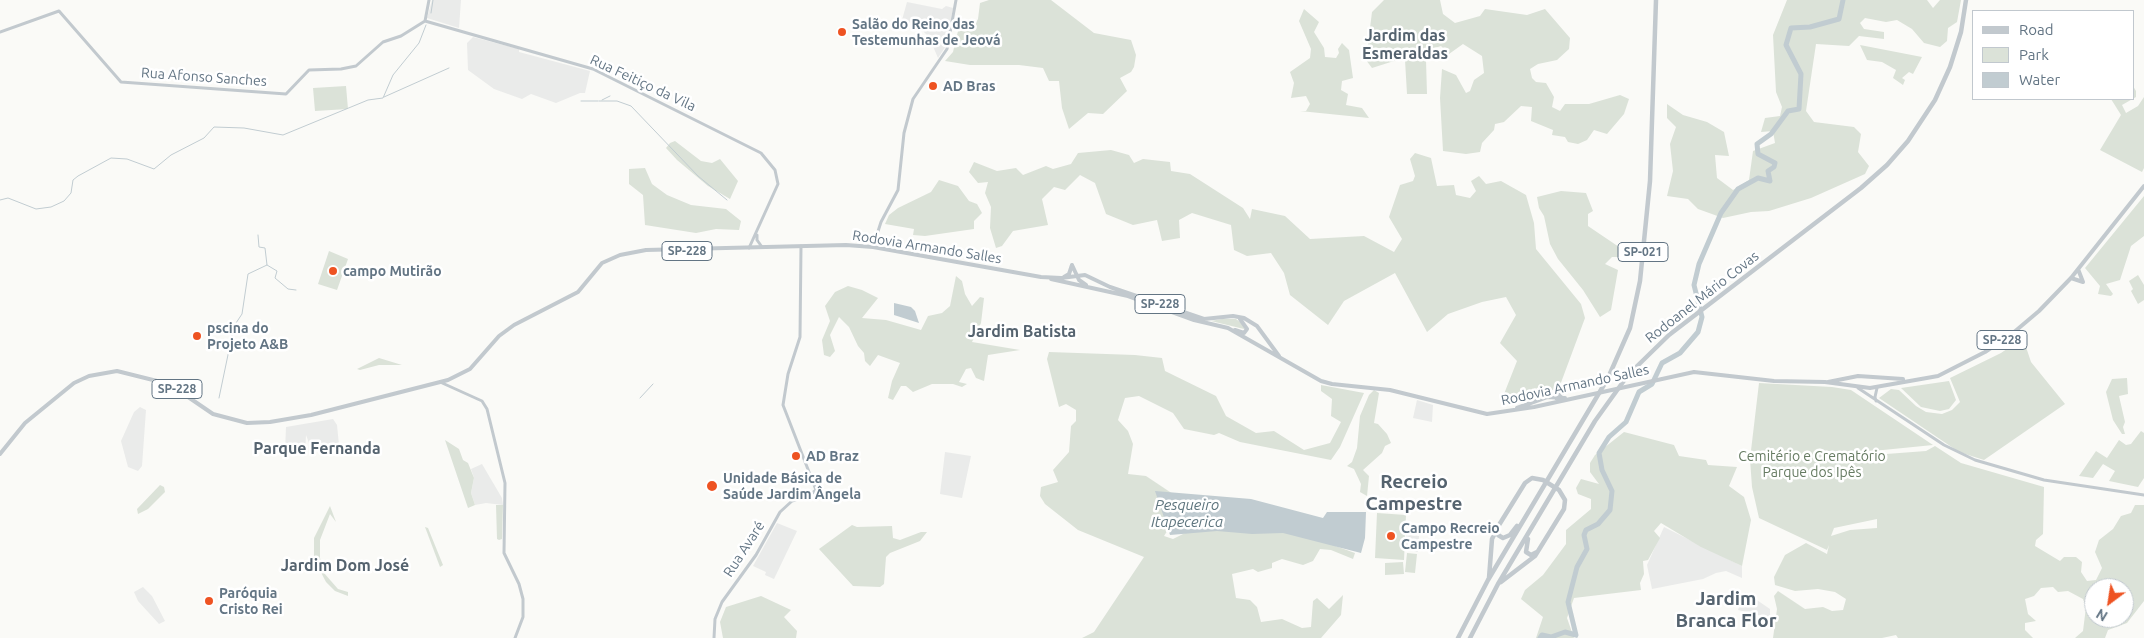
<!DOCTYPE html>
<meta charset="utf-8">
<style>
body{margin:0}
#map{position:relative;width:2144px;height:638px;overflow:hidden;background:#fafaf7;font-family:Ubuntu,sans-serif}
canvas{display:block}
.legend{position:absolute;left:1972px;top:10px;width:162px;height:90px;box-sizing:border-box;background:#fff;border:1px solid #c1c8ce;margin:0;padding:6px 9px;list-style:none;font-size:15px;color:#637584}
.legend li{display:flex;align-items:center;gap:10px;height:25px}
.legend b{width:25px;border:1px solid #c1c8ce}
.north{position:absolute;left:2084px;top:578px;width:50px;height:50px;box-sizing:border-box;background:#fff;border:1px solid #c1c8ce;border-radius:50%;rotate:211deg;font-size:14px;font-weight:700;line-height:20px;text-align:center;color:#637584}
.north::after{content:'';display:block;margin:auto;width:18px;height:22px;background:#ee5322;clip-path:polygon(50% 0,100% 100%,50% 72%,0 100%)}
</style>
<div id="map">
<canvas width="2144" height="638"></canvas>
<ul class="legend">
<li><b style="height:6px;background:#c2c9ce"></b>Road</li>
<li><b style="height:14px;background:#dbe2d8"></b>Park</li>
<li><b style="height:14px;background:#c1ccd1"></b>Water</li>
</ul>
<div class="north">N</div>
</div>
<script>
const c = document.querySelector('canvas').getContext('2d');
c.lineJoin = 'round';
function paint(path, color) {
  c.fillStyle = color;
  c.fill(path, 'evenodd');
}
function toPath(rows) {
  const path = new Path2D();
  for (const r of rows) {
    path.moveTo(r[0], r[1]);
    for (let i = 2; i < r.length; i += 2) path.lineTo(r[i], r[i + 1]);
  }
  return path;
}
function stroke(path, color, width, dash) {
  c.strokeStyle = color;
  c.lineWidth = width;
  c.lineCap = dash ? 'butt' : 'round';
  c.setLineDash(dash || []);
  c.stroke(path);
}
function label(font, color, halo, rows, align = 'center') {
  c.font = font + ' Ubuntu,sans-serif';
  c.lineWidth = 5;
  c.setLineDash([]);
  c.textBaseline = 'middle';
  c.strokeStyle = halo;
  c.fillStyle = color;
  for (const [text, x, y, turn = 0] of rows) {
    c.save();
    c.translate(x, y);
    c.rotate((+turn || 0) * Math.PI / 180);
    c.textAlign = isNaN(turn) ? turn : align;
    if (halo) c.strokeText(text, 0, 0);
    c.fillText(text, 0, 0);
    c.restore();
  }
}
const built = toPath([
 [432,0,461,0,459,28,427,18],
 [907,2,942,9,946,6,953,8,946,46,938,58,929,37,918,26,902,20],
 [473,37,519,49,519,52,590,71,585,93,580,93,556,103,531,94,522,99,494,89,468,70,467,43],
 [1417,400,1433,405,1432,422,1413,418],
 [140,407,146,410,142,466,138,471,128,467,121,441,134,412],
 [333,419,337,425,340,455,327,450,322,445,309,443,306,435,305,454,285,451,286,427],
 [945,452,971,456,962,498,940,494],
 [482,464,502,498,503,505,486,503,475,505,471,493,474,478,471,469],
 [777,523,797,531,774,579,765,575,766,572,753,566],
 [1664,527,1742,566,1742,578,1726,571,1716,573,1703,579,1652,589,1647,565],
 [1406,535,1419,536,1418,552,1405,550],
 [143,587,152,596,165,621,159,624,138,601,134,592],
 [1745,592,1770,609,1770,618,1738,610]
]);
const green = toPath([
 [989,0,1051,0,1094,33,1131,40,1136,55,1134,67,1131,72,1120,78,1127,91,1103,114,1088,113,1069,129,1062,108,1059,81,1049,81,1043,68,1019,65,970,65,945,61,953,52,958,31,972,30,978,19,980,3],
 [1384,0,1440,0,1443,14,1455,23,1480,16,1485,9,1527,15,1545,9,1570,38,1569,49,1557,60,1538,64,1530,69,1532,78,1536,82,1546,83,1554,97,1552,107,1560,111,1565,104,1589,104,1620,95,1629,99,1624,114,1607,134,1594,130,1587,140,1578,144,1568,142,1565,137,1552,135,1553,130,1531,121,1532,107,1521,106,1504,122,1495,124,1494,130,1482,143,1480,152,1466,154,1443,151,1440,98,1442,69,1456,75,1466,93,1470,91,1474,80,1484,73,1482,56,1463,44,1449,54,1441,46,1372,68,1366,60,1372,12],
 [1787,0,1927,0,1933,8,1940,0,1961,0,1957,22,1948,28,1947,41,1940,47,1924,43,1912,29,1897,20,1886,22,1865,18,1860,23,1864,29,1884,32,1884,39,1859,36,1849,46,1816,44,1806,111,1814,122,1854,127,1861,134,1858,152,1869,166,1865,174,1811,198,1769,211,1751,212,1723,218,1698,209,1688,199,1667,196,1673,171,1670,144,1676,127,1667,118,1667,104,1683,115,1707,122,1724,132,1729,156,1715,155,1717,178,1733,190,1749,180,1753,151,1775,143,1773,131,1761,132,1765,118,1780,116,1782,107,1776,92,1773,35],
 [1304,9,1319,22,1314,32,1324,48,1325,57,1336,58,1339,53,1338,49,1342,43,1349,50,1353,78,1342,81,1341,90,1348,94,1346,105,1362,108,1369,118,1300,111,1306,111,1310,104,1306,96,1291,98,1294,83,1290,72,1310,58,1311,49,1299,21],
 [1860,45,1922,57,1913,74,1909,72,1902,78,1905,80,1903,85,1893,78,1896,70,1882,62,1867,60],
 [1405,60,1426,60,1427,94,1407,94],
 [346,86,348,109,315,111,313,88],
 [2133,86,2136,91,2136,97,2122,105,2126,113,2138,106,2144,97,2144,168,2142,172,2100,150,2121,115,2111,99,2133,99],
 [675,141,701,161,712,163,720,159,738,181,730,199,708,186,677,160,666,148,670,143],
 [1111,150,1129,155,1134,163,1143,159,1170,162,1171,171,1190,174,1243,208,1250,219,1252,209,1285,216,1310,239,1364,236,1394,252,1402,239,1389,217,1400,185,1413,181,1415,176,1410,159,1415,153,1431,158,1437,186,1454,185,1456,195,1470,198,1476,191,1471,181,1479,176,1486,184,1501,181,1526,195,1534,223,1536,249,1581,304,1585,318,1559,388,1526,398,1504,394,1517,361,1500,343,1516,315,1506,297,1482,302,1448,314,1427,332,1395,273,1344,301,1328,325,1290,295,1284,273,1271,253,1247,256,1234,250,1231,225,1192,213,1179,220,1180,238,1162,241,1157,220,1133,225,1106,214,1095,183,1080,175,1065,190,1054,187,1042,199,1048,225,1013,231,1002,246,996,248,990,228,991,207,985,193,988,182,978,183,969,172,974,162,997,171,1016,168,1023,175,1046,166,1053,169,1071,164,1078,153],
 [645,168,652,184,667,195,691,205,726,209,741,221,739,230,716,229,696,233,645,225,643,195,629,184,629,169],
 [939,180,958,186,969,201,977,204,982,213,974,221,974,229,925,236,913,235,914,229,885,224,889,215,898,208,931,192],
 [1561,191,1586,193,1593,211,1588,214,1588,226,1619,247,1620,257,1612,257,1605,264,1618,270,1611,310,1600,317,1583,290,1558,259,1550,244,1544,216,1539,208,1537,197],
 [2144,196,2144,236,2131,246,2120,280,2106,284,2113,294,2111,296,2098,294,2100,286,2085,268],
 [329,251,348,259,337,290,318,284],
 [2138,275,2144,285,2144,300,2138,304,2131,291,2133,289,2129,281],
 [956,276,962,281,965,294,972,306,980,297,984,298,981,323,972,342,1020,350,988,355,984,381,976,378,971,368,966,369,959,382,967,384,962,387,953,384,932,384,913,392,906,386,901,386,893,400,888,398,892,381,900,363,878,355,870,366,865,361,864,353,858,346,849,327,839,317,830,335,835,351,830,357,824,355,822,340,830,321,825,306,835,292,848,286,862,290,878,298,862,318,886,320,921,330,928,316,942,313,950,306],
 [1222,319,1236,319,1245,326,1244,329,1211,321],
 [2023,338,2031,362,2065,404,1984,460,1959,452,1879,398,1891,389,1899,390,1916,406,1926,412,1942,414,1952,410,1960,402,1950,378,2001,353],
 [1049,352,1135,355,1162,358,1165,371,1216,396,1226,416,1256,433,1274,431,1304,450,1330,443,1341,422,1331,416,1332,399,1321,391,1321,385,1364,393,1340,447,1331,460,1240,442,1219,433,1214,435,1184,429,1173,413,1139,396,1125,398,1118,420,1128,431,1133,444,1128,474,1146,476,1173,494,1171,525,1164,536,1173,539,1197,527,1255,529,1305,535,1355,553,1353,559,1331,550,1320,549,1313,561,1303,565,1282,559,1272,563,1272,568,1258,572,1253,569,1232,574,1236,598,1250,600,1257,607,1261,622,1282,619,1302,628,1311,627,1313,601,1317,598,1329,609,1343,595,1341,615,1321,638,1082,638,1094,632,1144,557,1078,530,1045,504,1040,496,1041,487,1058,482,1053,470,1069,452,1071,426,1076,421,1076,410,1066,404,1059,407,1047,359],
 [379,358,402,365,379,365,360,370,357,369],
 [2127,378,2128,394,2119,396,2125,422,2123,427,2125,434,2122,434,2113,420,2106,392,2112,379],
 [1949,381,1956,400,1949,409,1940,411,1921,407,1901,388],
 [1759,383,1832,387,1851,390,1933,445,1873,451,1873,455,1926,451,1935,446,1961,463,2044,487,2043,534,2036,540,2035,546,2060,561,2064,557,2076,557,2082,562,2081,572,2087,581,2096,580,2102,568,2095,552,2099,540,2113,529,2121,516,2131,513,2135,505,2144,505,2144,601,2127,623,2108,630,2105,638,2075,638,2083,631,2086,607,2083,599,2068,591,2058,592,2053,587,2041,588,2034,596,2025,599,2028,614,2036,621,2025,623,2025,630,2033,638,1898,638,1896,635,1882,638,1773,638,1777,609,1774,596,1778,591,1805,609,1823,607,1832,611,1843,610,1846,599,1835,592,1818,589,1795,591,1775,585,1774,577,1785,555,1806,543,1827,554,1829,545,1827,550,1759,518,1752,487,1750,459],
 [1877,519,1877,528,1850,530,1831,536,1834,528],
 [2094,588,2124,588,2124,618,2094,618],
 [1374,390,1379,393,1374,423,1378,424,1387,434,1391,443,1385,446,1382,453,1363,470,1369,476,1367,496,1360,492,1361,484,1354,469,1347,466,1352,462,1357,448,1360,416,1369,395],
 [2141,431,2144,433,2144,478,2138,487,2109,481,2115,471,2103,464,2093,478,2079,476,2096,451,2107,458,2119,440,2126,445,2131,444],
 [1624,432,1674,445,1679,456,1706,460,1708,465,1737,467,1729,486,1744,497,1751,520,1742,566,1701,547,1661,523,1654,531,1660,538,1648,560,1643,561,1644,574,1640,583,1641,590,1574,598,1567,618,1574,638,1536,638,1543,617,1521,599,1525,590,1543,575,1566,544,1566,530,1591,509,1591,499,1578,494,1576,488,1581,479,1599,484,1590,472,1590,463,1595,455],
 [445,440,459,449,463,460,468,463,474,478,471,493,475,505,468,508],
 [160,485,164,487,165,492,148,509,138,514,137,509],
 [496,505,503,505,502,539,499,540,497,539],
 [330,506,336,522,330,514,320,540,320,558,324,573,338,589,348,592,348,596,335,591,326,582,314,559,314,538],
 [1377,513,1406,515,1404,560,1375,558],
 [852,525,857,527,892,526,893,538,900,540,921,532,927,532,920,541,890,553,886,557,884,584,880,587,853,586,819,549],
 [425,527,428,528,443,565,440,567],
 [1407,553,1417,554,1415,573,1405,572],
 [1403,562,1404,574,1385,575,1385,563],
 [761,596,791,610,784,617,797,631,796,638,723,638,720,622,726,607]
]);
const water = toPath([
 [894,303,911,307,915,311,919,323,894,315],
 [1155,491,1251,499,1323,518,1327,512,1366,512,1365,538,1361,553,1283,533,1252,534,1217,531,1170,535]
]);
const stream = toPath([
 [431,13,433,0],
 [384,97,449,68],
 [602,100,610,96],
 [581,101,598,101],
 [599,101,617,101,631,106,698,176,727,200],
 [0,200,8,198,36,209,51,207,64,201,71,193,73,180,78,176,111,158,127,159,154,169,171,155,204,138,214,127,244,128,283,135,368,100,383,98,393,75,419,43,426,25],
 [267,265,277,271,275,278,288,289,296,290],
 [219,398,234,326,242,314,248,274,267,265,265,248,259,247,258,235],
 [640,398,653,384],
 [1576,635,1577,638]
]);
const river = toPath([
 [1540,638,1542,635,1551,637,1565,632,1576,635,1568,602,1577,567,1587,549,1584,535,1586,530,1598,524,1610,510,1612,491,1602,470,1599,453,1609,437,1626,422,1639,392,1652,384,1662,363,1680,353,1698,332,1702,317,1694,285,1699,264,1721,213,1738,189,1758,178,1770,181,1768,171,1774,167,1775,163,1758,154,1757,144,1771,134,1788,111,1799,109,1801,74,1786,45,1791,28,1810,27,1839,19,1843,0]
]);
const secondary = toPath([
 [425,21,593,69,761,153,775,170,778,184,749,248],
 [425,21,429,0],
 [0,32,59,11,121,82,286,94,309,70,341,69,356,66,383,42,401,36,425,21],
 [757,235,757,240,762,247],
 [873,247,881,222,898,190,904,133,913,99,947,49,956,0],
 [440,382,482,401,487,409,505,483,504,553,519,584,523,599,523,617,515,638],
 [1858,388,1944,445,1975,460,2044,480,2144,495],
 [1876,401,1875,397,1877,388],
 [714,638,715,619,722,602,756,555,780,512,792,501,810,495,816,490,783,405,788,374,800,337,801,246]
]);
const primary = toPath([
 [1072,265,1079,280,1086,285],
 [1064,277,1069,274,1072,265],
 [2071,278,2083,282,2078,269],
 [1051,279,1128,296,1194,320,1228,328,1321,381,1332,384,1390,390,1487,414,1534,407,1694,372,1774,381,1825,382,1870,388,1938,376,1985,352,2013,333,2039,311,2071,278,2144,186],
 [1235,330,1244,333,1247,329,1240,319],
 [1828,382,1858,376,1903,379],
 [1556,398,1566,390],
 [1517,408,1547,397,1565,398],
 [0,454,25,423,74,383,89,376,117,371,169,384,213,414,247,423,270,422,311,415,448,380,470,369,499,336,514,325,578,292,602,263,620,255,646,250,846,245,873,247,1041,277,1061,278,1085,275,1110,287,1204,319,1233,316,1244,318,1257,326,1279,356]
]);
const highway = toPath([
 [1498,528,1498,535,1503,538,1510,535,1517,526],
 [1528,539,1526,552,1531,555,1537,552],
 [1489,578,1492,539,1499,525,1525,483,1532,478,1543,480,1559,490,1565,500,1564,509,1535,556,1501,582],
 [1458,638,1488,580,1608,378,1630,328,1640,281,1650,181,1656,0],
 [1470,638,1498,584,1595,421,1628,375,1669,335,1861,188,1887,165,1908,141,1935,100,1950,67,1961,32,1966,0]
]);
const markers = [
 [842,32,5,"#ee5322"],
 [933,86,5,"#ee5322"],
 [333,271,5,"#ee5322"],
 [197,336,5,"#ee5322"],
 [796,456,5,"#ee5322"],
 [712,486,6,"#ee5322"],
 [1391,536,5,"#ee5322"],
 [209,601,5,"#ee5322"]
];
const shields = [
 [687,251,50],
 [1643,252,50],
 [1160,304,50],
 [2002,340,50],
 [177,389,50]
];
const shieldNames = [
 ["SP-228",687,251],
 ["SP-021",1643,252],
 ["SP-228",1160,304],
 ["SP-228",2002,340],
 ["SP-228",177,389]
];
const poiNames = [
 ["Salão do Reino das",852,24],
 ["Testemunhas de Jeová",852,40],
 ["AD Bras",943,86],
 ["campo Mutirão",343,271],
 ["pscina do",207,328],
 ["Projeto A&B",207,344],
 ["AD Braz",806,456],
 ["Unidade Básica de",723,478],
 ["Saúde Jardim Ângela",723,494],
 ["Campo Recreio",1401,528],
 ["Campestre",1401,544],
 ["Paróquia",219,593],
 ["Cristo Rei",219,609]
];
const streetNames = [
 ["Rua Afonso Sanches",204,77,4],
 ["Rua Feitiço da Vila",643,83,25],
 ["Rodovia Armando Salles",927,247,9],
 ["Rodoanel Mário Covas",1702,297,-38],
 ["Rodovia Armando Salles",1575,385,-12],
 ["Rua Avaré",744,549,-57]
];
const parkNames = [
 ["Cemitério e Crematório",1812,456],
 ["Parque dos Ipês",1812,472]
];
const waterNames = [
 ["Pesqueiro",1187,505],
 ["Itapecerica",1187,522]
];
const quarterNames = [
 ["Jardim das",1405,36],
 ["Esmeraldas",1405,54],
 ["Jardim Batista",1022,332],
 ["Parque Fernanda",317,449],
 ["Jardim Dom José",345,566]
];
const districtNames = [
 ["Recreio",1414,482],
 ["Campestre",1414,504],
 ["Jardim",1726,599],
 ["Branca Flor",1726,621]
];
paint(built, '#eaebea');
paint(green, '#dbe2d8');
paint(water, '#c1ccd1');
stroke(stream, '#c1ccd1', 1);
stroke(river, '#c1ccd1', 5);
stroke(secondary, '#c2c9ce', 3);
stroke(primary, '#c2c9ce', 4);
stroke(highway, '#c2c9ce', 4.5);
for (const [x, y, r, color] of markers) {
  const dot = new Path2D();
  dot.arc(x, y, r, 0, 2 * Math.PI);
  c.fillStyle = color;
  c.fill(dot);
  stroke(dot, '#fff', 2);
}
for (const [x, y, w] of shields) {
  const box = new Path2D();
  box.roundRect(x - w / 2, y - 9.5, w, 19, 4);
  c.fillStyle = '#fff';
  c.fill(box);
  stroke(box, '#637584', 1);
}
label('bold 12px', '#637584', null, shieldNames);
label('bold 14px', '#637584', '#fff', poiNames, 'left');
label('14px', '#637584', '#fff', streetNames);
label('14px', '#667b62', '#fff', parkNames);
label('italic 15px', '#5e757e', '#fff', waterNames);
label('bold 16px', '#55636f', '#fff', quarterNames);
label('bold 19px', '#55636f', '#fff', districtNames);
</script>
